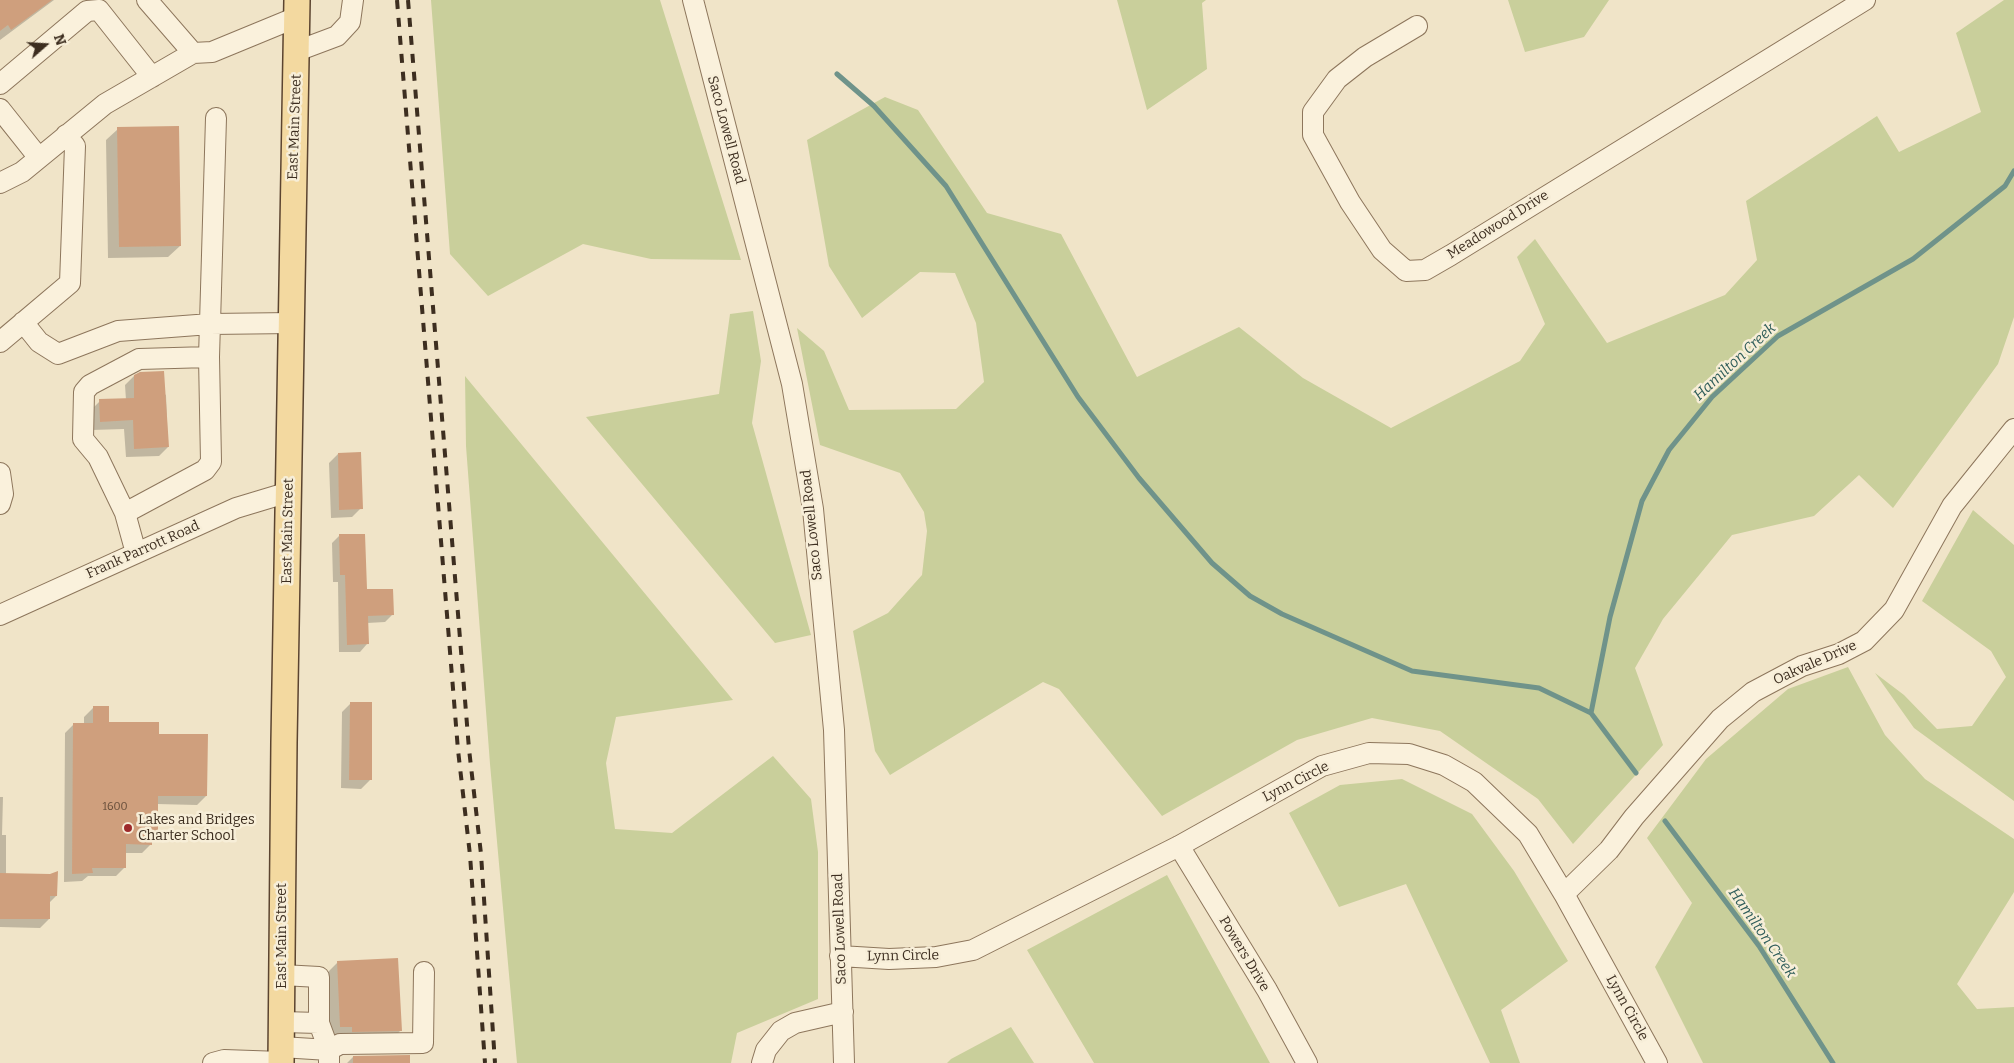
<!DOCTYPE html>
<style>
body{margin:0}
#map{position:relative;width:2014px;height:1063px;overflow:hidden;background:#f0e4c8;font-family:Bitter,serif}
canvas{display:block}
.north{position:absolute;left:20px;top:20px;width:50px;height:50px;-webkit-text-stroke:4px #f7eed8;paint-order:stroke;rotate:71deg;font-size:14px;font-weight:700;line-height:20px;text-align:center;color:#3d2e20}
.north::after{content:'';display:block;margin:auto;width:18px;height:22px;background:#3d2e20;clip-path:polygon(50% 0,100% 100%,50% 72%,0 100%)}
</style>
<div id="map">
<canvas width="2014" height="1063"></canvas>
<div class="north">N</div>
</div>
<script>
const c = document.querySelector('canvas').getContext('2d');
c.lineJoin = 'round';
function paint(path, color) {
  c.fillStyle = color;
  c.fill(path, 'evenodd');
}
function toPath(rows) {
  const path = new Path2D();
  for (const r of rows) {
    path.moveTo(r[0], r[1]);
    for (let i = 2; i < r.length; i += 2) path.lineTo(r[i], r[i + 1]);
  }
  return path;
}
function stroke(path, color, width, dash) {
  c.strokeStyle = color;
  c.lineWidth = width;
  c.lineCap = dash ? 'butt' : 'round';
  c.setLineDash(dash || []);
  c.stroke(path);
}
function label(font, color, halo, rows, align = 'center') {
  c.font = font + ' Bitter,serif';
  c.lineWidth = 5;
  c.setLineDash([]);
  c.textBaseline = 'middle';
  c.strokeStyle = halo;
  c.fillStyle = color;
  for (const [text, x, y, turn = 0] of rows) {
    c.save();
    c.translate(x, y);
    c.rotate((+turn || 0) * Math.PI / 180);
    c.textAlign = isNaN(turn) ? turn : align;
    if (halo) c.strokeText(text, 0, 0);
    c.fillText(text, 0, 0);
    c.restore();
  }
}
const green = toPath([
 [431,0,660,0,741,260,651,259,583,244,488,296,450,254],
 [1117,0,1206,0,1202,3,1207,69,1147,110],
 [1508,0,1609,0,1584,37,1525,52],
 [2004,0,2014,0,2014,317,1998,364,1893,508,1859,475,1814,516,1732,535,1663,619,1635,668,1663,745,1573,844,1538,799,1440,731,1372,718,1297,740,1162,816,1059,689,1043,682,890,775,875,751,853,631,888,613,922,575,927,531,924,512,900,473,820,445,797,328,824,351,849,410,956,409,984,382,976,323,955,273,920,272,862,318,829,266,807,140,885,97,918,110,987,213,1061,234,1137,377,1239,327,1303,378,1391,428,1520,361,1545,324,1517,257,1535,239,1607,343,1725,295,1757,260,1746,201,1877,116,1899,152,1981,112,1956,33],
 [753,311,761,361,752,423,811,635,775,643,586,417,719,394,730,314],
 [465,376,733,700,616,717,606,763,615,829,672,833,773,756,811,799,818,852,818,999,737,1033,731,1063,517,1063,490,764,466,446],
 [1973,510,2014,545,2014,801,1914,728,1875,673,1904,695,1937,729,1972,726,2006,677,1991,651,1922,601],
 [1848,667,1885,735,1925,779,2014,839,2014,892,1957,984,1977,1009,2014,1007,2014,1063,1703,1063,1655,967,1692,903,1647,838,1706,759,1788,689],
 [1402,779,1472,814,1514,871,1568,961,1501,1010,1520,1063,1490,1063,1406,884,1339,907,1289,813,1340,785],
 [1167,875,1270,1063,1094,1063,1027,950],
 [1011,1027,1034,1063,947,1063,951,1059]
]);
const shadow = toPath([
 [0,0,54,0,0,40],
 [118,129,180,246,168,257,108,258,106,140],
 [134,376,166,395,168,447,159,456,126,457,124,429,92,430,91,410,100,401,126,400,125,385],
 [338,454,361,508,352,517,331,518,329,463],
 [339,536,365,591,392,615,385,622,367,623,367,644,360,652,339,652,338,582,333,582,332,543],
 [351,703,370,780,361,789,341,788,342,712],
 [93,708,108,724,157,735,206,796,197,805,157,804,157,832,151,838,151,844,142,853,125,853,125,867,116,876,88,876,82,881,64,882,65,733,74,724,84,724,84,717],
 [0,797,3,797,2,835,6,835,6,874,51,875,56,896,49,903,49,919,40,928,0,927],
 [338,962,400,1031,389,1043,329,1039,326,974],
 [353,1057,409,1063,347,1063]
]);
const stream = toPath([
 [837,74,874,106,946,186,1078,397,1139,478,1212,563,1250,596,1282,614,1412,671,1539,688,1591,713,1636,773],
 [1591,713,1610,617,1642,501,1669,450,1712,397,1778,336,1913,259,2005,186,2014,171],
 [1665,821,1759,946,1833,1063]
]);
const building = toPath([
 [0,0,52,0,11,30,8,25,0,31],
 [179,126,181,246,119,247,117,127],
 [164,371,169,447,134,449,133,420,100,422,99,399,134,398,134,375,140,372],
 [361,452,363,509,339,510,338,453],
 [339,534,365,534,367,589,393,589,394,615,368,616,369,644,347,645,345,575,340,575],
 [350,702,372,702,372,780,349,780],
 [93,706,109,706,109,722,159,722,159,734,208,734,207,796,158,796,158,832,152,833,152,845,126,844,126,868,92,868,93,873,72,874,73,723,93,723],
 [58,871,57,896,50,896,50,919,0,919,0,873,50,874],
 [398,958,402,1031,352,1032,352,1027,340,1027,337,961],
 [410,1055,410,1063,353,1063,353,1056]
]);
const minor = toPath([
 [147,0,193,53,212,52,297,17],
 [693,0,792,384,813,509,834,730,844,1063],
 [1417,26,1365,57,1337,79,1313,112,1313,135,1350,202,1382,250,1406,271,1425,270,1451,255,1865,0],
 [297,51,337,36,350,22,353,0],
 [0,84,87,11,99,10,152,77],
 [0,109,39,158],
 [0,183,22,172,105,104,193,53],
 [23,322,39,342,58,354,118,331,210,324,292,323],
 [0,342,70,283,75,146,66,135],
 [209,357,216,118],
 [0,473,3,494,0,504],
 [125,513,98,457,83,439,84,392,90,385,139,359,209,357,211,462,205,470,125,513,136,553],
 [0,615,236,508,289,492],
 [1179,846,1267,990,1307,1063],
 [1564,894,1609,850,1634,817,1720,719,1753,692,1802,666,1839,654,1864,641,1894,610,1952,506,2014,429],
 [840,956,889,959,936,957,973,950,1179,846,1322,766,1369,753,1409,754,1444,765,1474,782,1528,834,1564,894,1657,1063],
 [282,1022,319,1023],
 [281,1047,329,1050,319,1023,319,977,282,975],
 [213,1063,224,1060,281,1062],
 [329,1063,329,1050,340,1044,423,1043,424,972],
 [762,1063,766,1050,781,1031,795,1023,843,1012]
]);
const major = toPath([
 [281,1063,284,742,297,0]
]);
const rail = toPath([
 [397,0,458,750,470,855,485,1063],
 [408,0,469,749,481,854,495,1063]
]);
const markers = [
 [128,828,5,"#9e2a2b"]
];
const numberNames = [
 ["1600",115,807]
];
const streetNames = [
 ["East Main Street",295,127,-88],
 ["Saco Lowell Road",726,130,75],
 ["Meadowood Drive",1498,225,-32],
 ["Saco Lowell Road",812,525,-96],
 ["East Main Street",288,531,-89],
 ["Frank Parrott Road",143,550,-24],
 ["Oakvale Drive",1815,663,-24],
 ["Lynn Circle",1296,782,-27],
 ["Saco Lowell Road",840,929,-92],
 ["East Main Street",282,936,-90],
 ["Powers Drive",1244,954,59],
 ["Lynn Circle",903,956,-1],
 ["Lynn Circle",1627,1008,61]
];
const poiNames = [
 ["Lakes and Bridges",138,820],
 ["Charter School",138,836]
];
const waterNames = [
 ["Hamilton Creek",1735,362,-43],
 ["Hamilton Creek",1762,933,55]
];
paint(green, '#c9cf9b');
paint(shadow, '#0003');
stroke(stream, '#6f938a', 5);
paint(building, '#cf9f7d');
stroke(minor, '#8d765c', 22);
stroke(major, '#5b4430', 28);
stroke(minor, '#faf1dc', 20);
stroke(major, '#f3d9a0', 25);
stroke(rail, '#3d2e20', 4, [9, 9]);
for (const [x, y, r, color] of markers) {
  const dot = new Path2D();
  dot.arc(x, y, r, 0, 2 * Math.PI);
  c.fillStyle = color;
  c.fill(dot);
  stroke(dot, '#f7eed8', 2);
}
label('11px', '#624a37', null, numberNames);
label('14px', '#3d2e20', '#f7eed8', streetNames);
label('14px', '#3d2e20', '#f7eed8', poiNames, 'left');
label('italic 15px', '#2f5d5a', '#f7eed8', waterNames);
</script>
